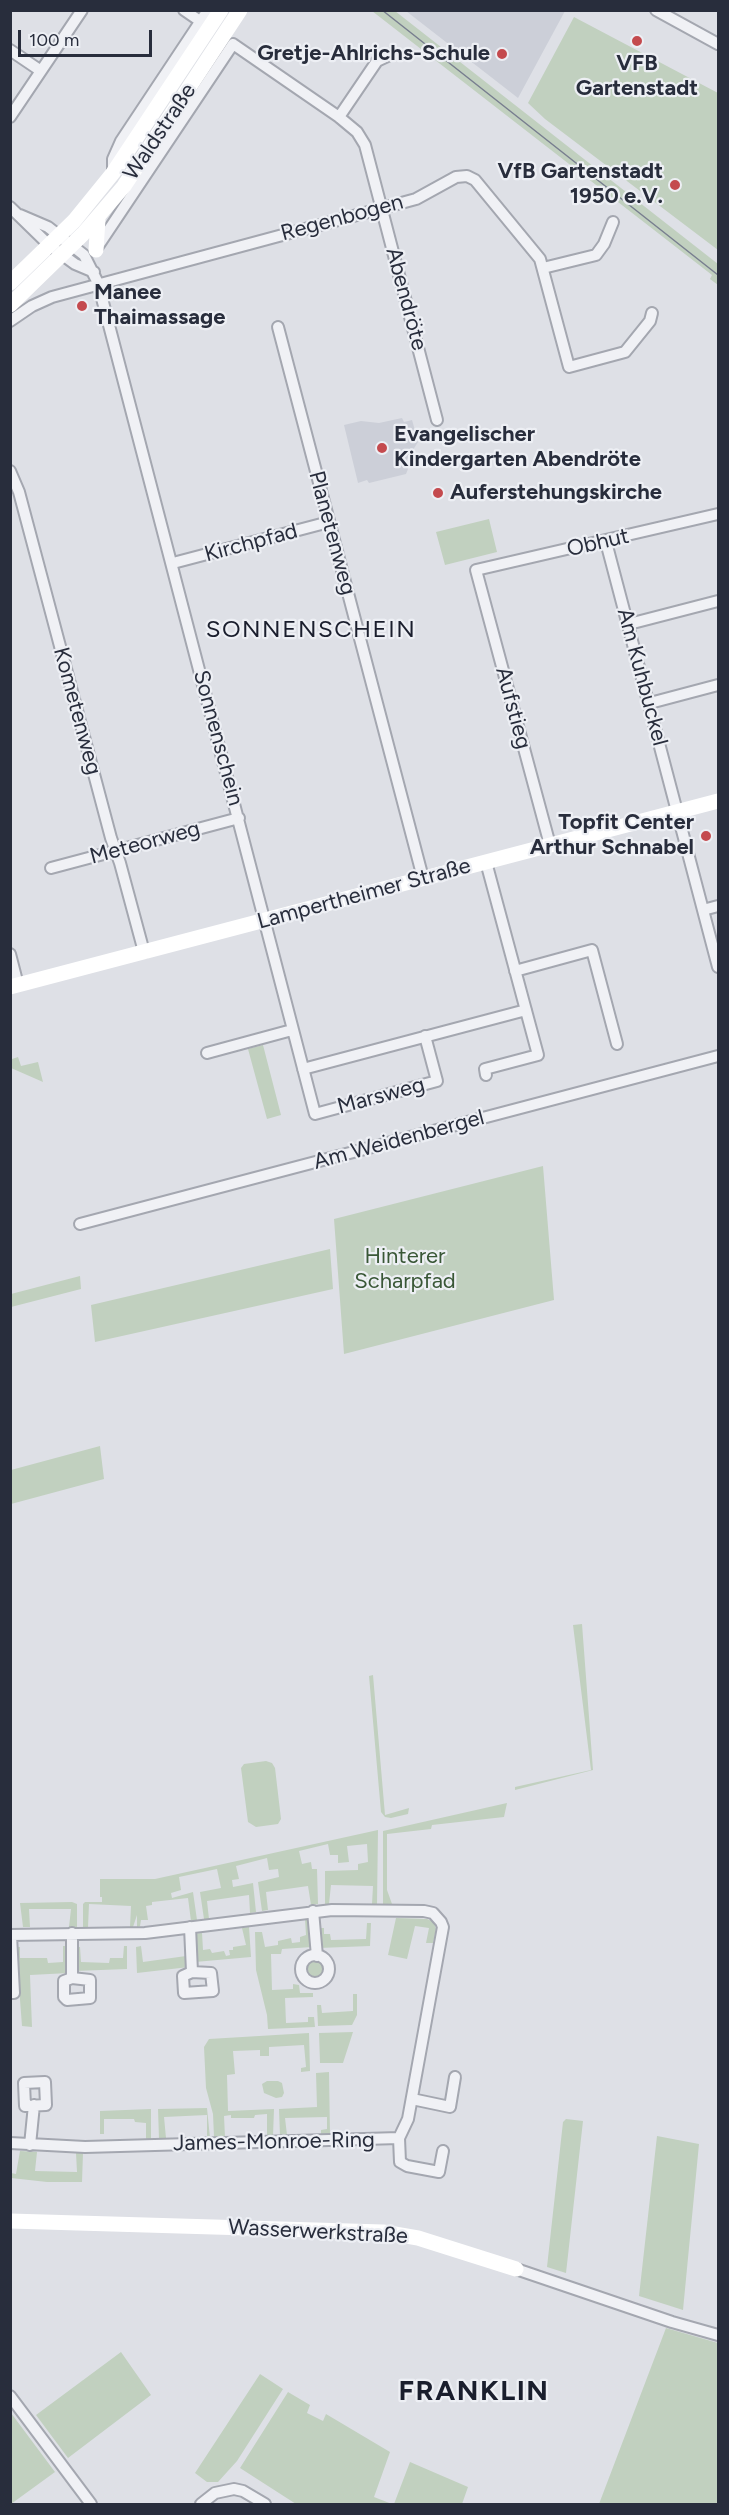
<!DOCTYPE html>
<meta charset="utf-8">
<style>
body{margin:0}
#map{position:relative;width:729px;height:2515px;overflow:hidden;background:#dee0e6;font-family:Figtree,sans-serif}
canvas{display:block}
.frame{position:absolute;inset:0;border:12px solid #282d3c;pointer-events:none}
.scale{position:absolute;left:18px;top:30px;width:134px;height:27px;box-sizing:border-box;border:3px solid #282d3c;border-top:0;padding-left:8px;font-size:18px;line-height:21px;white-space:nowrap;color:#282d3c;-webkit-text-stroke:4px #edeff4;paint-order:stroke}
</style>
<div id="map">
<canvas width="729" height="2515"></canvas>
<div class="frame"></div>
<div class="scale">100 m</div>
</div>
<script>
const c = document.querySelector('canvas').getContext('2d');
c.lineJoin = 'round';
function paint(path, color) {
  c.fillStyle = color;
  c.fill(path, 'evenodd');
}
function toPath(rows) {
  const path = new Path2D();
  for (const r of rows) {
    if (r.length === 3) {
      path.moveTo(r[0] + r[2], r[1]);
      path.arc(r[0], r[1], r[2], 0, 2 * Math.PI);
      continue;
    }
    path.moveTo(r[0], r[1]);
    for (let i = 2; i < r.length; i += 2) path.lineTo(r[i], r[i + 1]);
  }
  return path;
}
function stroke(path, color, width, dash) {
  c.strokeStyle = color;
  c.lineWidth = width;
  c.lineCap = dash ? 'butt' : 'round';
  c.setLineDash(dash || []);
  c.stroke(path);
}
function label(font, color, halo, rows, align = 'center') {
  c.font = font + ' Figtree,sans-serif';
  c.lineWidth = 4.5;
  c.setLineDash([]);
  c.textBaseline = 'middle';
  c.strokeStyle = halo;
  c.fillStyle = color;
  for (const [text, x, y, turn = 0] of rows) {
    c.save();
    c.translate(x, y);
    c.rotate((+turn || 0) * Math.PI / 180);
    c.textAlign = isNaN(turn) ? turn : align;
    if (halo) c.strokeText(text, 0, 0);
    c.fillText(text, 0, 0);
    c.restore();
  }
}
const built = toPath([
 [406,11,565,11,518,98],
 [402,418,404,422,412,420,416,434,414,437,418,442,406,461,408,469,406,474,369,483,367,480,358,483,344,425,361,421,379,423]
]);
const green = toPath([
 [372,11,395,11,718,264,718,285,710,279,712,275],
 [574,17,718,93,718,250,545,119,528,103],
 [489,519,497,552,445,565,436,532],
 [263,1045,281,1115,267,1119,248,1049],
 [10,1052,12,1059,18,1057,21,1066,38,1062,43,1082,11,1068],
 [543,1166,554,1300,344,1354,334,1219],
 [330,1249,333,1289,95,1342,91,1305],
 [80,1276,81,1289,11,1307,11,1294],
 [100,1446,104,1479,11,1504,11,1470],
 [582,1624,593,1770,515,1790,515,1787,591,1770,573,1625],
 [373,1675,385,1815,409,1808,408,1814,391,1818,385,1817,381,1812,369,1676],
 [266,1761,272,1763,275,1768,281,1819,278,1824,256,1827,248,1822,241,1768,244,1764],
 [507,1803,504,1817,432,1825,431,1829,387,1834,387,1890,392,1904,383,1904,383,1831],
 [378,1830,377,1904,372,1904,373,1886,331,1885,329,1904,325,1904,325,1871,358,1870,358,1864,368,1862,367,1844,347,1846,349,1862,338,1863,338,1855,330,1855,328,1844,299,1851,302,1864,311,1862,312,1869,317,1869,318,1904,311,1905,308,1886,266,1892,268,1910,262,1911,258,1882,279,1877,278,1869,269,1870,267,1858,236,1866,239,1879,232,1880,233,1887,253,1883,256,1912,250,1913,249,1895,207,1901,209,1919,204,1919,200,1892,221,1888,217,1869,179,1877,181,1890,171,1893,172,1898,193,1892,197,1920,191,1921,188,1898,152,1902,152,1905,146,1906,148,1920,141,1920,140,1926,137,1927,137,1915,133,1927,130,1927,131,1906,89,1904,88,1927,83,1927,83,1904,85,1902,102,1902,102,1897,100,1897,100,1879,155,1879],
 [72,1902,77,1904,77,1927,69,1927,71,1909,29,1909,30,1927,23,1927,20,1903],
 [396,1918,427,1919,434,1922,436,1929,433,1943,426,1943,429,1928,415,1926,407,1959,388,1955],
 [305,1919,310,1919,312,1947,282,1949,281,1954,271,1954,272,1990,293,1989,293,1984,299,1985,300,1993,313,1993,313,1997,285,1998,286,2023,308,2022,308,2017,314,2017,315,2027,268,2029,267,2015,256,1970,255,1932,262,1932,265,1947,278,1945,278,1941,291,1938,292,1943,300,1942,300,1937,306,1935],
 [367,1923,371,1923,370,1946,319,1948,318,1928,324,1928,324,1934,330,1934,331,1940,366,1939],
 [249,1927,251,1957,195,1962,194,1934,202,1933,203,1950,210,1949,212,1953,224,1951,226,1956,230,1955,229,1950,233,1950,233,1947,246,1945,242,1928],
 [185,1942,188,1942,189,1967,137,1973,136,1947,141,1946,143,1962,186,1956],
 [63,1946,69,1946,69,1973,30,1975,32,2027,22,2026,16,1947,20,1947,20,1958,47,1958,48,1963,63,1962],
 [124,1946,127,1946,127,1969,75,1971,75,1947,80,1947,81,1962,109,1963,110,1958,123,1958],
 [315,1970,9],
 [353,1994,357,1994,357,2015,352,2025,318,2026,317,2005,321,2005,322,2013,353,2011],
 [353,2032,343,2063,320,2063,319,2033],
 [309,2033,310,2071,301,2072,301,2068,306,2067,304,2045,269,2047,269,2056,260,2056,260,2050,233,2051,235,2074,227,2075,228,2111,274,2109,273,2136,267,2136,267,2114,255,2115,254,2118,231,2118,231,2115,224,2116,225,2137,214,2137,213,2114,206,2088,204,2047,209,2039],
 [329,2072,330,2135,321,2134,321,2130,327,2129,327,2117,285,2118,287,2135,280,2136,279,2109,317,2107,316,2073],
 [267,2081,278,2081,282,2083,284,2093,282,2097,276,2098,264,2093,262,2084],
 [207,2108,210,2138,207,2137,207,2115,164,2117,166,2138,159,2139,158,2109],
 [151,2109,151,2139,146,2139,146,2123,135,2122,134,2119,104,2119,104,2134,100,2134,100,2111],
 [566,2119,583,2121,566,2273,547,2267,563,2122],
 [657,2136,699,2144,683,2310,639,2296],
 [20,2151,37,2152,35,2171,77,2172,76,2153,83,2153,82,2182,47,2182,11,2178,11,2173,16,2174],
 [666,2328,718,2343,718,2504,599,2504],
 [121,2352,151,2395,68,2458,36,2415],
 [260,2374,283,2389,237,2461,218,2482,207,2482,195,2473],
 [288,2392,310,2405,307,2413,323,2421,326,2414,390,2452,374,2497,392,2504,296,2504,240,2468],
 [11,2413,55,2472,11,2504,10,2504],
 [410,2462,468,2487,462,2504,394,2504]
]);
const street = toPath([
 [184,10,200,21],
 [656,10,718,44],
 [10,50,41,71],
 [10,117,82,10],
 [339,117,377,61,392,54],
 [113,173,113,159,121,141,208,10],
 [10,207,49,245,75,264,94,272],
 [20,215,48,227,84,255,98,283,315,1114,437,1081,425,1036],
 [96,249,233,44,339,117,357,132,365,145,437,420],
 [543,268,596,255,604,244,613,222],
 [10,321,32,306,52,297,383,208,416,199,456,177,467,176,475,180,540,259,569,367,625,352,650,321,652,313],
 [278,327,423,878],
 [10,471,19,492,111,838,120,863,144,952],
 [606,542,718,967],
 [173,563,329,522],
 [629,624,718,601],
 [650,703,718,685],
 [550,845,476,570,718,514],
 [486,862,538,1055,485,1069,486,1075],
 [51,868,239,818],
 [703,910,718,906],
 [10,954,18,985],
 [515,971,592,950,617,1044],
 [207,1053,292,1030],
 [303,1069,526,1010],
 [80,1224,718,1056],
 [313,1911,317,1956],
 [190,1927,192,1972],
 [10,1935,145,1933,332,1910,424,1911,433,1913,441,1922,443,1927,408,2119,399,2138,85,2147,10,2143],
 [315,1969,14],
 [192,1972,211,1973,213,1991,184,1993,183,1976,192,1972],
 [72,1978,90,1980,90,1998,67,2000,64,1997,64,1981,72,1978],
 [72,1978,72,1933],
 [10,1993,14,1993,11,1935],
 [45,2082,46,2105,25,2106,24,2083,45,2082],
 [412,2099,450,2107,455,2077],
 [399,2138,400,2162,407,2166,439,2172,443,2151],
 [30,2145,34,2105],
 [516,2269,672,2322,718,2335],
 [10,2396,91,2504],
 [201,2504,215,2493,234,2489,243,2491,265,2504]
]);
const secondary = toPath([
 [96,250,98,219],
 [10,283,74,221,113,173,221,10],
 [10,305,83,234,124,186,240,10],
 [10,987,718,801],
 [10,2221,383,2232,418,2238,516,2269]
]);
const tram = toPath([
 [382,10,718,275]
]);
const markers = [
 [637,41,6,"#c44a4e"],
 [502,54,6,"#c44a4e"],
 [675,185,6,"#c44a4e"],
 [82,306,6,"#c44a4e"],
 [382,448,6,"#c44a4e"],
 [438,493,6,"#c44a4e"],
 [706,836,6,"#c44a4e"]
];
const poiNames = [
 ["Gretje-Ahlrichs-Schule",490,54],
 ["VFB",637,64,"center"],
 ["Gartenstadt",637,89,"center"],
 ["VfB Gartenstadt",663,172],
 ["1950 e.V.",663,197],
 ["Manee",94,293,"left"],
 ["Thaimassage",94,318,"left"],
 ["Evangelischer",394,435,"left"],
 ["Kindergarten Abendröte",394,460,"left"],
 ["Auferstehungskirche",450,493,"left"],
 ["Topfit Center",694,823],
 ["Arthur Schnabel",694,848]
];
const streetNames = [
 ["Waldstraße",160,132,-56],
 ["Regenbogen",342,218,-15],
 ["Abendröte",406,299,75],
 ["Planetenweg",332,533,75],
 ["Kirchpfad",251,543,-15],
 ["Obhut",598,543,-13],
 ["Am Kuhbuckel",642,677,75],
 ["Aufstieg",513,708,75],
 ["Kometenweg",77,711,75],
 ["Sonnenschein",218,738,75],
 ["Meteorweg",145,843,-15],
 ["Lampertheimer Straße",364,894,-15],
 ["Marsweg",381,1096,-15],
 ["Am Weidenbergel",399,1140,-15],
 ["James-Monroe-Ring",274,2142,-1],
 ["Wasserwerkstraße",318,2232,3]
];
const parkNames = [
 ["Hinterer",405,1257],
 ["Scharpfad",405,1282]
];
const neighbourhoodNames = [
 ["SONNENSCHEIN",311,630]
];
const districtNames = [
 ["FRANKLIN",474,2392]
];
paint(built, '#cccfd8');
paint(green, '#c1d0bf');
stroke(street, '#a4a7b0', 14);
stroke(street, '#f0f1f5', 10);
stroke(secondary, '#fff', 15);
stroke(tram, '#787e8f', 1.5);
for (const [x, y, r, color] of markers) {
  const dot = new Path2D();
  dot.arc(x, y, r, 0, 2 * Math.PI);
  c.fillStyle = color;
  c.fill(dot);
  stroke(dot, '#edeff4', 2);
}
label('bold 22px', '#282d3c', '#edeff4', poiNames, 'right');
label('22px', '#282d3c', '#edeff4', streetNames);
label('22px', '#395736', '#edeff4', parkNames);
c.letterSpacing = '1.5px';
label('24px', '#1a1e2d', '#edeff4', neighbourhoodNames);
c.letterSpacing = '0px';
c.letterSpacing = '1.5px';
label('bold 28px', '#1a1e2d', '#edeff4', districtNames);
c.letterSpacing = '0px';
</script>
